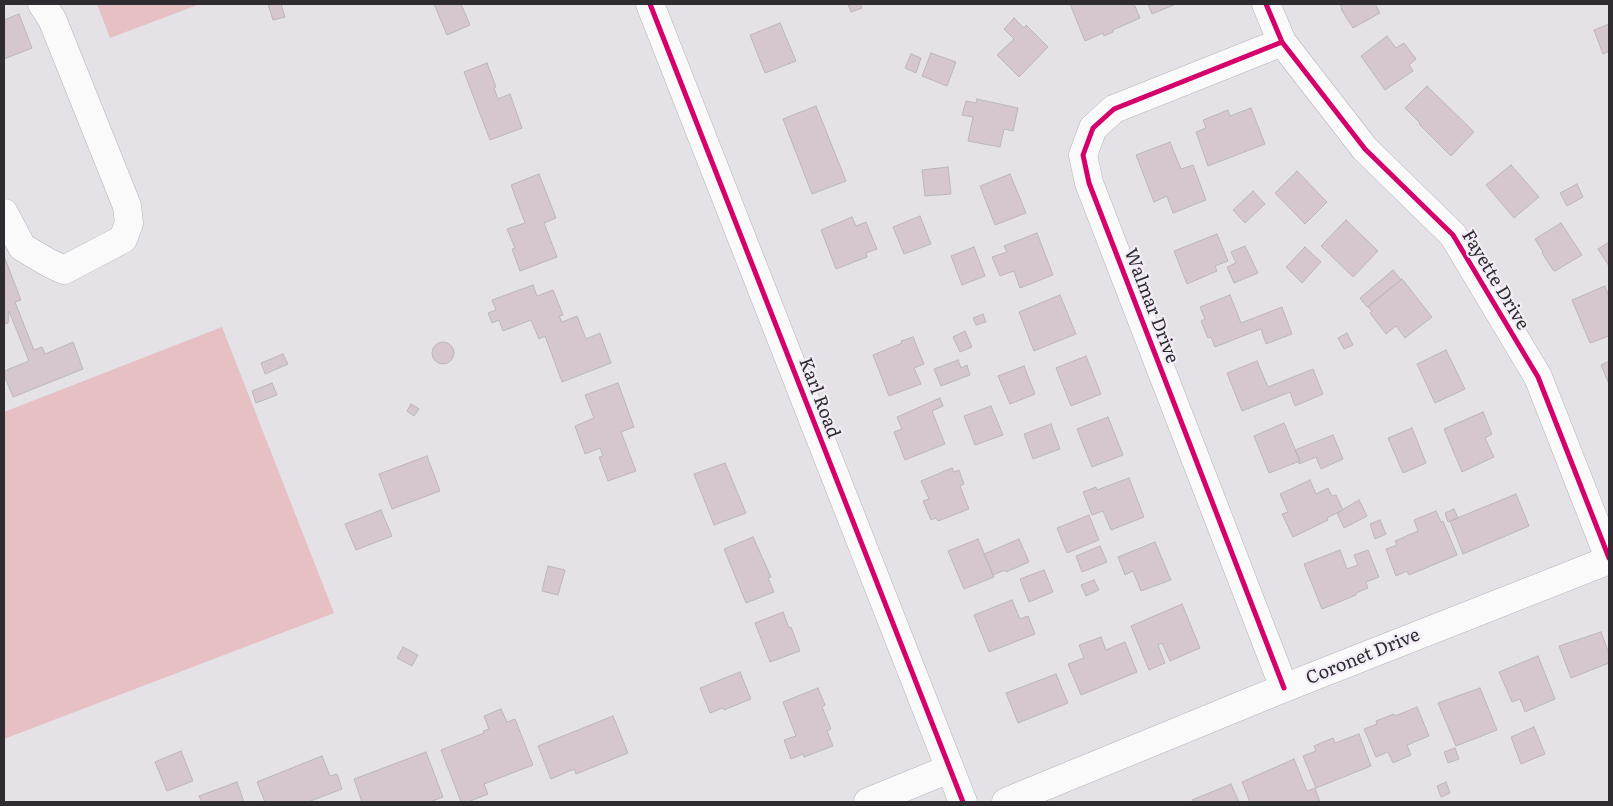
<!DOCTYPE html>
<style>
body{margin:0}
#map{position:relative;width:1613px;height:806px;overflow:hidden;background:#e4e1e7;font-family:Literata,serif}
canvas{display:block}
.frame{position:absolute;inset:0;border:5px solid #2e2c30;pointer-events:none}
</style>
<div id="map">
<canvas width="1613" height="806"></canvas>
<div class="frame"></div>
</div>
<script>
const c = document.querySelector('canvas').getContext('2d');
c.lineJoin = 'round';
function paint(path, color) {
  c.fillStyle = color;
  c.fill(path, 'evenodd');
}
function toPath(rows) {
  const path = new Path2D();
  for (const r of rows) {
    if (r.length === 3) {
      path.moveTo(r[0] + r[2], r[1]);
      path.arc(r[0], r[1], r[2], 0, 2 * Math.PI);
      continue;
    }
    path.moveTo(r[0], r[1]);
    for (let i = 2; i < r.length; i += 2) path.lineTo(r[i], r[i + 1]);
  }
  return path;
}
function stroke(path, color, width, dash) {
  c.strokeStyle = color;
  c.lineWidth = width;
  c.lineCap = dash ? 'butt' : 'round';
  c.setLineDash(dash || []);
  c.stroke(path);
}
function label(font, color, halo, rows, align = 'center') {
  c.font = font + ' Literata,serif';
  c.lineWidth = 4.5;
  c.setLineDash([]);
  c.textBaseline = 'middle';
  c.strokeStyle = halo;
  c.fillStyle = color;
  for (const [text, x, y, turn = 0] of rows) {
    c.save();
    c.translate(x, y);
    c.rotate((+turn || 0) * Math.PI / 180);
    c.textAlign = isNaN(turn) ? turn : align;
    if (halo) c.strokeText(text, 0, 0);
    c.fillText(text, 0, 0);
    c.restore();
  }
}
const green = toPath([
 [97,4,200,4,110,38],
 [222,327,334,613,4,739,4,412]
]);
const building = toPath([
 [268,4,281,4,285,17,273,20,268,4],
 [434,4,461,4,470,25,447,35,434,4],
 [848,4,860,4,862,8,851,12,848,4],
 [1070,4,1134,4,1140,18,1113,30,1113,32,1104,36,1103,33,1085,41,1070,4],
 [1148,4,1176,4,1152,14,1148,4],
 [1340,4,1375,4,1380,13,1353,28,1341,9,1342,9,1340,4],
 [19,14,32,48,4,59,4,20,19,14],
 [1014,18,1024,28,1026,25,1048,47,1019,77,997,55,1014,39,1004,29,1014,18],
 [780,23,796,61,765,73,750,35,780,23],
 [1609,24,1609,51,1603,54,1594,30,1609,24],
 [1387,36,1396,48,1404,43,1416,59,1409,65,1413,71,1385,90,1361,56,1387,36],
 [931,53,956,62,947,86,922,76,931,53],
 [911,54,921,58,916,73,905,68,911,54],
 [487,63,496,87,494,88,498,99,510,94,522,128,490,140,464,72,487,63],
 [1427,86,1474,132,1451,156,1419,124,1420,123,1405,108,1427,86],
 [977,99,1018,108,1013,131,1004,129,1000,147,968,141,973,117,962,115,966,101,976,103,977,99],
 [816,106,846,181,812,194,783,119,816,106],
 [1251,108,1265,144,1208,166,1196,132,1206,128,1203,120,1228,110,1230,116,1251,108],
 [1170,142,1181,169,1193,165,1206,200,1173,213,1167,196,1154,202,1136,155,1170,142],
 [1511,165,1539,197,1514,218,1486,185,1511,165],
 [948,167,951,194,925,196,922,170,948,167],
 [1297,171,1327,202,1305,224,1275,193,1297,171],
 [539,174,556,218,544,223,557,257,520,271,512,249,515,248,507,229,525,223,511,185,539,174],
 [1010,174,1026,213,995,225,980,186,1010,174],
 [1577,184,1583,197,1567,206,1560,193,1577,184],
 [1253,191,1265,204,1245,223,1233,210,1253,191],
 [920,216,931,244,904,254,893,227,920,216],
 [852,217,856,226,866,222,877,249,866,253,867,257,836,269,821,230,852,217],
 [1346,220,1378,251,1353,277,1321,246,1346,220],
 [1561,223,1582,255,1555,271,1553,270,1542,253,1543,252,1535,239,1561,223],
 [1037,233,1053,275,1020,288,1014,271,1000,276,992,257,1007,252,1004,246,1037,233],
 [1217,234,1228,261,1215,266,1217,271,1187,284,1174,251,1217,234],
 [1609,242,1609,266,1598,249,1609,242],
 [1245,246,1258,273,1234,283,1227,267,1236,263,1231,252,1245,246],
 [974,247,985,276,962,285,951,256,974,247],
 [1305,247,1321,262,1302,283,1286,267,1305,247],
 [4,256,21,300,15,302,34,350,42,347,45,354,73,342,83,369,13,397,4,375,4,371,29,361,9,311,8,323,4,324,4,256],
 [1393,270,1401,280,1367,307,1360,298,1393,270],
 [1402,279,1432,317,1405,338,1396,326,1386,334,1370,313,1372,311,1368,307,1402,279],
 [533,285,537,296,553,290,563,315,559,316,562,322,577,316,586,339,600,333,611,363,562,382,545,336,539,339,531,320,503,331,499,320,492,323,488,313,496,310,492,300,533,285],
 [1605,286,1609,296,1609,336,1590,343,1572,300,1605,286],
 [1060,295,1076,334,1034,351,1019,312,1060,295],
 [1230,295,1241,323,1282,307,1292,334,1266,344,1261,329,1215,347,1211,337,1208,338,1201,321,1205,319,1200,307,1230,295],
 [983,314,986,322,976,325,973,318,983,314],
 [965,331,972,347,960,352,953,337,965,331],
 [1347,333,1353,345,1344,349,1338,338,1347,333],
 [913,337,924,364,914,368,921,384,889,396,873,355,902,343,901,341,913,337],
 [443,353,11],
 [1446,350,1465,389,1435,403,1417,364,1446,350],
 [283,354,288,364,265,374,261,363,283,354],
 [1086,356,1101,394,1071,406,1056,368,1086,356],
 [958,360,961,368,967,365,970,375,941,386,934,369,958,360],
 [1257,361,1268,387,1313,369,1323,394,1295,406,1290,392,1242,411,1227,373,1257,361],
 [1609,361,1609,384,1601,365,1609,361],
 [1024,366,1035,394,1010,404,998,376,1024,366],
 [272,383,277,395,256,403,252,391,272,383],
 [618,383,634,427,621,432,636,471,608,481,599,457,603,456,600,448,585,454,575,426,594,418,585,395,618,383],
 [940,398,943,406,932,411,945,444,905,460,894,432,902,429,897,417,940,398],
 [411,404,419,409,414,416,407,411,411,404],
 [991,406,1003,435,975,445,964,416,991,406],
 [1483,412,1492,434,1485,438,1494,457,1462,472,1444,429,1483,412],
 [1108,417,1123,455,1092,467,1077,429,1108,417],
 [1284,423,1300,461,1269,473,1254,436,1284,423],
 [1051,424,1060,449,1033,459,1024,434,1051,424],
 [1412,428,1426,463,1403,473,1388,438,1412,428],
 [1333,435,1343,459,1321,469,1316,457,1299,464,1298,461,1300,461,1295,450,1333,435],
 [427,456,440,491,392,509,379,474,427,456],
 [725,463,746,513,714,525,694,474,725,463],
 [952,468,954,472,959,470,964,484,960,486,969,509,938,521,936,518,931,520,923,501,929,499,921,481,952,468],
 [1129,478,1144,517,1111,530,1103,511,1092,515,1083,492,1096,487,1097,490,1129,478],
 [1310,480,1316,494,1328,488,1332,496,1336,495,1343,510,1327,518,1328,520,1293,537,1282,514,1288,512,1280,494,1310,480],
 [1516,494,1529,526,1463,554,1450,521,1516,494],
 [1359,500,1367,516,1344,528,1337,513,1359,500],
 [1454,509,1458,518,1448,522,1445,513,1454,509],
 [381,510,392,536,356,550,345,524,381,510],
 [1436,511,1441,522,1443,521,1457,555,1409,575,1407,571,1396,576,1386,549,1397,545,1395,541,1418,531,1414,520,1436,511],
 [1089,515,1099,540,1067,553,1057,528,1089,515],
 [1380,520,1386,534,1375,539,1370,524,1380,520],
 [753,537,771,577,768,578,774,592,746,603,724,549,753,537],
 [978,539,994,577,964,589,948,551,978,539],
 [1019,539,1029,562,1006,572,1005,570,993,575,984,554,1019,539],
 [1155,542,1171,580,1141,591,1133,571,1125,575,1118,557,1155,542],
 [1100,546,1107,562,1082,572,1076,556,1100,546],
 [1340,550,1347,569,1358,565,1354,555,1368,550,1379,577,1366,582,1368,588,1356,593,1356,595,1322,609,1304,564,1340,550],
 [548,566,565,570,558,595,542,591,548,566],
 [1044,570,1053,592,1029,602,1020,579,1044,570],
 [1094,580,1099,590,1086,596,1081,585,1094,580],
 [1012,600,1020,619,1028,616,1035,634,989,652,974,615,1012,600],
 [1182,604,1200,648,1170,661,1162,643,1158,645,1165,663,1149,670,1131,626,1182,604],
 [783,612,789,628,791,627,800,651,770,662,755,623,783,612],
 [1601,632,1609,654,1609,663,1571,678,1559,646,1601,632],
 [1101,637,1106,650,1125,642,1137,672,1081,695,1068,664,1084,658,1079,645,1101,637],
 [403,647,418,655,412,666,397,658,403,647],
 [1538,656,1555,699,1525,712,1520,699,1512,702,1499,672,1538,656],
 [740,672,751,699,724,710,723,708,710,713,700,688,740,672],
 [1056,674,1068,703,1018,723,1006,693,1056,674],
 [818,688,825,705,822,707,831,729,827,731,833,746,804,757,803,754,791,759,784,740,796,736,783,702,818,688],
 [1480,688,1497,730,1456,746,1438,703,1480,688],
 [1417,707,1429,736,1407,745,1411,755,1393,763,1388,752,1376,757,1364,729,1377,724,1376,721,1394,714,1395,716,1417,707],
 [501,709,507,722,515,719,533,765,484,784,488,794,468,802,461,802,441,750,484,733,483,731,489,729,484,716,501,709],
 [613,716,628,753,576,774,574,769,551,779,538,746,613,716],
 [1534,727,1545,754,1521,764,1511,737,1534,727],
 [1359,734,1371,766,1316,788,1303,756,1316,751,1314,746,1333,738,1335,743,1359,734],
 [1455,748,1459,759,1448,763,1444,752,1455,748],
 [181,751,193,781,167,791,155,762,181,751],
 [426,752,443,797,430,802,362,802,354,779,426,752],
 [322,756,330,776,337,774,342,789,308,802,265,802,257,782,322,756],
 [1294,759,1307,791,1315,788,1320,802,1250,802,1242,782,1294,759],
 [237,782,244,802,202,802,199,796,237,782],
 [1446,782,1450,793,1441,797,1437,786,1446,782],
 [1231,784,1239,802,1193,802,1192,800,1231,784]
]);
const minor = toPath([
 [1266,4,1282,42,1365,149,1453,235,1538,377,1609,558],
 [1282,42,1114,109,1093,128,1083,155,1089,183,1284,688],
 [4,213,22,247,49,263,64,270,123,239,129,223,127,206,52,19,42,4],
 [868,802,949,769],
 [1006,802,1284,688,1609,560]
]);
const major = toPath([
 [650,4,963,802]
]);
const cycleway = toPath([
 [650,4,963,802],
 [1266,4,1282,42,1365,149,1453,235,1538,377,1609,558],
 [1282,42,1114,109,1093,128,1083,155,1089,183,1284,688]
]);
const streetNames = [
 ["Fayette Drive",1495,280,59],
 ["Walmar Drive",1151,306,69],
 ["Karl Road",819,398,69],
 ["Coronet Drive",1363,657,-22]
];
paint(green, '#e6c0c3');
paint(building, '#d5c6d0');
stroke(building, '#bab7bb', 1);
stroke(minor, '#b6b4b9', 29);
stroke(major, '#b6b4b9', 29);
stroke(minor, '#fbfafb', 28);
stroke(major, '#fbfafb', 28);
stroke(cycleway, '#d6006c', 5);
label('18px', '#2e2c30', '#f3ecf7', streetNames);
</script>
